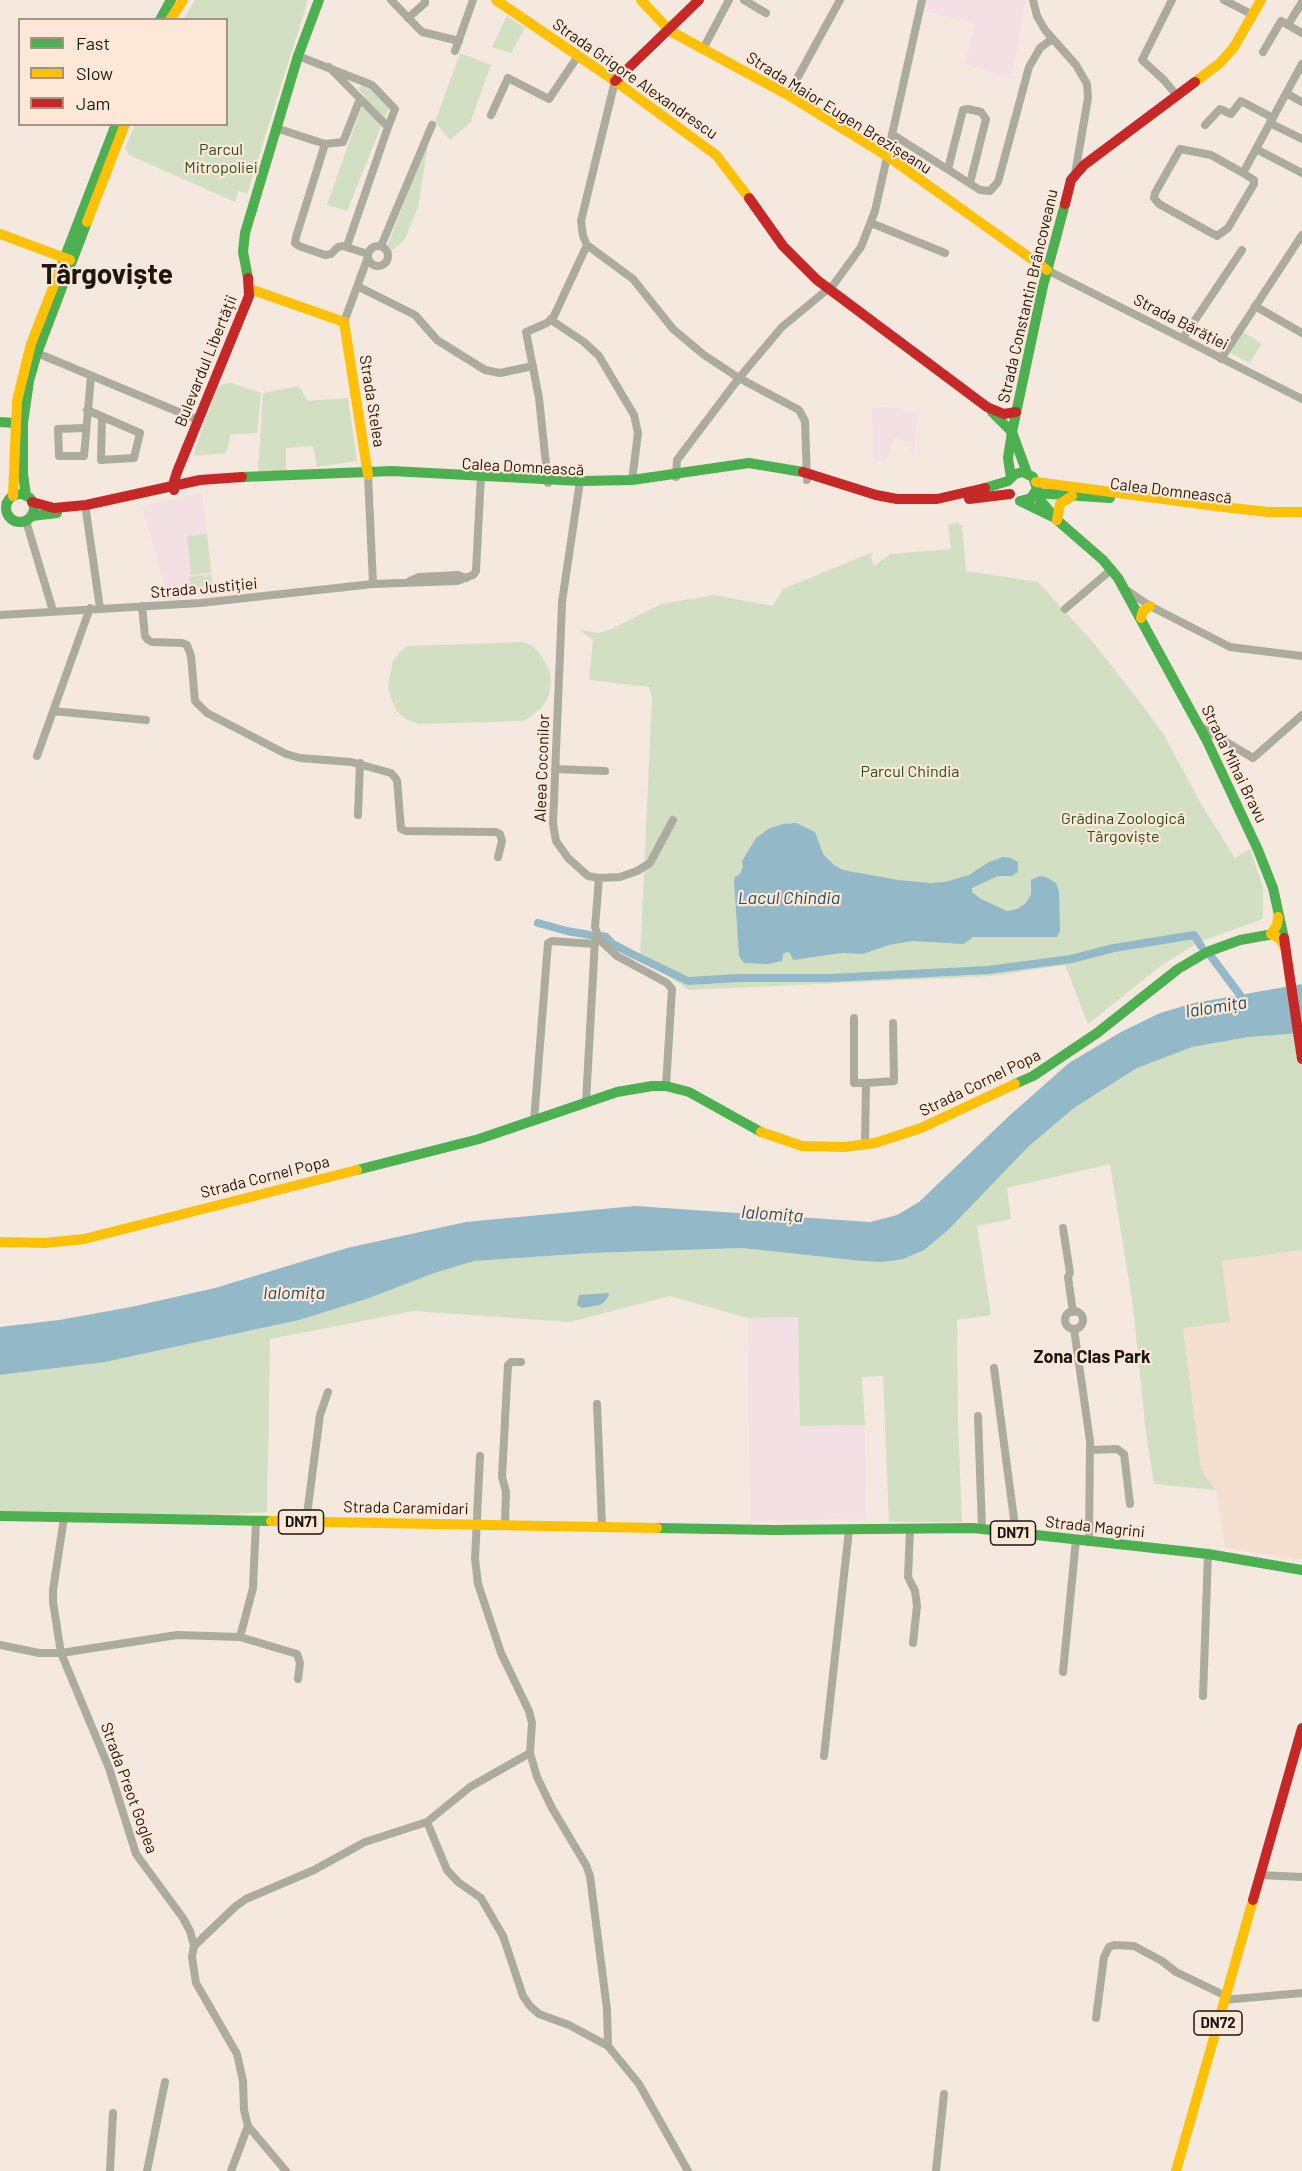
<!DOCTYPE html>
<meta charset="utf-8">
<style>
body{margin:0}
#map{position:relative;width:1302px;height:2171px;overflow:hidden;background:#f5e8df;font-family:Barlow,sans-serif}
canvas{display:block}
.legend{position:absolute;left:18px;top:18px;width:210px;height:108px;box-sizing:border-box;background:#fde7d7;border:2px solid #a49488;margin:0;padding:8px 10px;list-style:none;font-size:18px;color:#1e1711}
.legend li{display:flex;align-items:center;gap:12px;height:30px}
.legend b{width:30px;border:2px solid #a49488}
</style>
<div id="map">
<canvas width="1302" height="2171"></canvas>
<ul class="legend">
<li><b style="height:8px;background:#4caf50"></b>Fast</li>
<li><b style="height:8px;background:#ffc107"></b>Slow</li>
<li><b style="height:8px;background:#c62828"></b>Jam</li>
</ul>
</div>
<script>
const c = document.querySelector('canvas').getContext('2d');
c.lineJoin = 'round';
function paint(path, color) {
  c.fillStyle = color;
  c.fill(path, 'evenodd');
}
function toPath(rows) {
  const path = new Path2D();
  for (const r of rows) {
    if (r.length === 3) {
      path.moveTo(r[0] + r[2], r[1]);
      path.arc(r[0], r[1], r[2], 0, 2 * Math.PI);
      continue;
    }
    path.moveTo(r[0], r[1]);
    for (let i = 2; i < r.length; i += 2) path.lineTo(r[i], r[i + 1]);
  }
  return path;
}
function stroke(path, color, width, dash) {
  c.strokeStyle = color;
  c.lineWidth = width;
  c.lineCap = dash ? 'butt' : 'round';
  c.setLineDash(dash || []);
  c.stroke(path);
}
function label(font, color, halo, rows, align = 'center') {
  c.font = font + ' Barlow,sans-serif';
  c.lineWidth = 4.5;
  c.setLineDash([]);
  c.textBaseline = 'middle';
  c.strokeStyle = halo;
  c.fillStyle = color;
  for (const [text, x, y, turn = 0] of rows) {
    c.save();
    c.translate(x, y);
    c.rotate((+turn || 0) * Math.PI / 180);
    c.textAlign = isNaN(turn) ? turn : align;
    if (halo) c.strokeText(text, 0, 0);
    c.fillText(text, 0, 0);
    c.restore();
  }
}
const built = toPath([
 [1302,1250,1302,1560,1225,1548,1216,1490,1201,1469,1183,1328,1229,1321,1222,1261]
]);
const industrial = toPath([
 [926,0,1026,0,1011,79,965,64,975,24,924,11],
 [892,407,918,414,914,452,911,452,912,443,894,438,886,463,873,459,872,408],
 [202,493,215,595,169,600,142,506],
 [798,1317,800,1426,865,1425,866,1519,750,1521,748,1318]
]);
const green = toPath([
 [195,0,308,0,247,194,238,191,235,202,129,155,125,148,135,125,226,124,226,20,184,19],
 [507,16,525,28,511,53,492,47],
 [460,53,491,65,470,123,450,140,435,122],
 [362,84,369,87,389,107,347,211,327,205,365,97,358,88],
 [429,138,418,207,404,241,391,251,388,244],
 [1243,332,1262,344,1249,363,1229,352],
 [231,383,261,393,257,433,231,434,226,453,193,456,217,388,224,384],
 [299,386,307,401,348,398,357,461,317,467,313,446,286,448,286,471,258,471,263,393],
 [955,521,962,526,966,571,1038,582,1092,641,1143,706,1164,735,1200,802,1235,858,1250,849,1263,887,1263,919,1199,942,1162,965,1088,1024,1065,965,992,976,689,990,640,958,652,697,649,687,589,680,593,640,580,630,598,633,612,629,661,604,714,595,773,606,783,589,873,552,871,557,874,566,890,554,951,549,948,524,955,524],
 [207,534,211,572,191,575,187,536],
 [211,575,213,586,191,588,189,577],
 [524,642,534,647,542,657,550,671,551,682,549,695,543,706,534,714,524,721,418,724,407,720,397,711,391,699,388,686,393,661,401,651,407,646],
 [1302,1033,1302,1250,1222,1261,1230,1322,1183,1328,1201,1469,1216,1490,1154,1484,1146,1434,1133,1306,1110,1164,1007,1188,1011,1219,977,1226,991,1315,957,1320,958,1423,962,1522,889,1522,883,1376,862,1377,865,1425,800,1426,798,1317,748,1318,670,1296,570,1322,414,1311,270,1339,267,1512,73,1523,0,1519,0,1375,105,1362,299,1320,434,1272,474,1261,592,1253,742,1248,862,1261,1028,1147,1074,1108,1137,1068,1192,1047,1249,1037]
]);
const water = toPath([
 [796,823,815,832,823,854,834,865,843,870,898,880,930,883,945,882,969,875,989,862,1003,857,1010,858,1018,862,1018,872,1012,876,998,876,972,888,972,892,981,899,1007,911,1017,909,1026,903,1031,895,1031,880,1040,876,1046,877,1056,883,1059,891,1060,931,1057,937,973,937,964,944,913,941,889,945,863,954,842,953,793,960,790,953,787,952,783,954,782,961,768,964,744,963,739,956,734,881,735,877,740,874,743,867,742,861,756,838,768,829,783,824],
 [1302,984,1302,1033,1249,1037,1192,1047,1137,1068,1074,1108,1028,1147,947,1231,924,1250,903,1259,883,1262,862,1261,742,1248,592,1253,474,1261,434,1273,369,1298,299,1320,105,1362,0,1375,0,1327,59,1320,131,1307,215,1288,347,1248,466,1222,635,1206,870,1222,897,1215,919,1202,1009,1116,1069,1063,1121,1032,1160,1013,1194,1003],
 [608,1293,609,1295,605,1301,600,1305,582,1308,577,1305,579,1295]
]);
const canal = toPath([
 [538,923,567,931,590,935],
 [601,936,606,937,613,944,632,954,688,981,739,978,830,978,988,970,1071,959,1114,948,1194,935,1201,946],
 [1210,955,1246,1003]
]);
const street = toPath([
 [391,0,422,32,459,41],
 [744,0,766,13],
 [1033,0,1037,16,1045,30,1076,65,1087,84,1088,98,1075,174],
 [1172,0,1142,60,1164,80,1177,96],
 [1224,0,1253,15],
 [408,18,425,3,425,0],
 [1288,25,1302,2],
 [703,49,729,0],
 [455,51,473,0],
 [1263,52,1281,21,1302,33],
 [298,56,372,85,395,109,388,127],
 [329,67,388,127,347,246],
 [615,81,581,221,583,236,587,245,633,279,673,329,704,355,739,378,799,410,805,421,807,480],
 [1286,93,1302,102],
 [788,95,840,0],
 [360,99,343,142,325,144,296,237,295,243,299,246,325,255,331,254,338,247,343,246,368,254],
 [491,115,508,78,549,99,578,56],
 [1270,123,1302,139],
 [1205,125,1220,109,1231,114,1241,101,1273,118],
 [276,128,325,144],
 [892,134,980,190,990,191,998,182,1029,67,1040,48,1052,39],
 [1256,149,1302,173],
 [948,169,963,110,968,109,981,112,986,119,970,183],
 [1243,173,1254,180,1254,184,1228,228,1217,236,1159,204,1154,198,1155,193,1180,149,1211,155,1243,173,1302,64],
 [871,223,945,253],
 [381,246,432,125],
 [378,256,10],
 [1047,270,1302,399],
 [359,287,415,315,437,340,485,370,500,373,533,366],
 [1255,306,1302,333],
 [551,320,584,342,599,356,634,415,638,433,632,480],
 [344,322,368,257],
 [1183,338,1242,250],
 [37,353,198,420],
 [1221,359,1302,235],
 [87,410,140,433,134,458,101,460,102,417],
 [85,428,58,429,59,456,84,456,91,376],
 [368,475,373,584],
 [676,477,677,460,739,378,782,327,834,284,861,247,875,211,922,0],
 [548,483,539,398,526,332,547,323,554,316,587,245],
 [86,511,100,608],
 [26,521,53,611],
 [410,581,419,577,458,575,466,578],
 [1128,591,1150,606,1230,647,1302,656],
 [562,602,580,481],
 [562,605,553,824,556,841,568,858,588,876,599,878,620,877,637,871,650,863,673,820],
 [142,606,145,636,148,640,152,642,182,643,187,645,191,656,195,701,207,713,286,754,300,758,351,762,391,773,397,780,401,829,406,831,496,832,500,834,502,841,498,857],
 [1065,609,1112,569],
 [0,615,200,603,373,584,457,581,473,575,476,571,481,475],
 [53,711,146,720],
 [1201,727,1253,758,1302,715],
 [37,756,90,608],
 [555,769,605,771],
 [358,815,360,763],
 [599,878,595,927,599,939,617,956,667,983,672,989,666,1086],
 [854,1018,854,1083,866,1083],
 [586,1102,595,940],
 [534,1121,548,943,552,941,595,944],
 [865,1144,866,1083,894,1081,893,1023],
 [1063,1228,1070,1273,1068,1277,1073,1312],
 [1074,1320,9],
 [1074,1329,1090,1441,1089,1542],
 [994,1368,1016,1534],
 [597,1404,602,1526],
 [978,1416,982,1529],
 [1090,1450,1117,1449,1124,1454,1130,1504],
 [480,1456,475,1559,478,1584,501,1653,529,1711,532,1723,530,1753,537,1777,552,1808,586,1865,590,1876,607,2009,608,2046],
 [64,1518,53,1590,53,1602,61,1653,109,1768,136,1854,183,1918,190,1931,194,1946,192,1957,196,1983,237,2054,243,2081,244,2110,248,2126,286,2171],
 [306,1522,320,1415,328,1392],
 [505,1525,506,1492,502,1477,508,1365,511,1362,521,1362],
 [910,1529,908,1577,915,1591,917,1606,913,1643],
 [240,1637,253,1588,256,1521],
 [0,1645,39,1653,61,1653,177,1635,240,1637,297,1654,300,1663,298,1679],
 [1063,1672,1076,1540],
 [1203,1696,1208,1554],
 [824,1756,849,1530],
 [427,1822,447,1870,458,1882,481,1898,503,1936,523,1996,530,2006,539,2014,569,2025,608,2046,639,2084,688,2171],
 [1260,1875,1302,1877],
 [194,1946,236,1906,246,1899,314,1870,365,1842,427,1822,470,1787,530,1753],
 [1224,2000,1302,1993],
 [1096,2018,1104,1957,1109,1947,1114,1945,1134,1946,1162,1961,1176,1972,1226,1996],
 [110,2171,113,2113],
 [147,2171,165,2082],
 [231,2171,248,2126],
 [936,2171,944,2094]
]);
const fast = toPath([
 [160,20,171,0],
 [59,272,116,124],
 [248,278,243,252,245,233,298,56,319,0],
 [992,412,1012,432,1027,473],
 [0,422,15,423],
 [242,477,392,471,580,481,632,480,749,463,803,472],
 [1011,478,1008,458,1012,432,1043,286,1065,204],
 [985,488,1008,481,1015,474,1023,472,1033,477,1037,489,1031,498,1021,501],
 [1036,493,1110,498],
 [1035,494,1057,520,1103,560,1118,578,1206,739,1258,850,1273,888,1284,938],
 [20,508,14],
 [26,496,23,474,23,423,29,381,37,353,87,222],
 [1020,501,1055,518],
 [32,516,57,513],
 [1015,1084,1033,1076,1097,1033,1178,969,1207,952,1240,940,1279,933],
 [357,1170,479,1139,617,1092,652,1086,666,1086,689,1092,761,1132],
 [0,1516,271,1521],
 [657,1528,774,1530,973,1528,1208,1554,1302,1570]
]);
const slow = toPath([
 [496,0,615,81,716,155,749,198],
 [641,0,670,31,788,95,887,156,1047,270],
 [170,20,183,0],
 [1195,82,1220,63,1234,47,1261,0],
 [87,222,125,124],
 [0,234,70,260],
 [250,289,344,322,368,475],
 [1036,482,1223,507,1269,512,1302,512],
 [13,496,17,401,31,344,59,272],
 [1057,520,1060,504,1072,496],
 [1141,618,1143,611,1150,606],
 [1278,917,1277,925,1271,934,1280,939,1285,947],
 [761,1132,802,1146,844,1147,875,1143,921,1128,1015,1084],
 [0,1242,45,1243,84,1239,357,1170],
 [271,1521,657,1528],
 [1176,2171,1253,1900]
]);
const jam = toPath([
 [615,81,699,0],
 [749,198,783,246,817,280,987,407,1004,414,1016,412],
 [1065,204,1071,180,1084,165,1195,82],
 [803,472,876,495,897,499,937,499,985,488],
 [174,490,173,485,177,472,249,296,248,278],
 [969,499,1010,494],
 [32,502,54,508,86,505,200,480,242,477],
 [1284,938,1302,1059],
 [1253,1900,1302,1728]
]);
const shields = [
 [301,1522,45],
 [1013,1533,45],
 [1218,2023,48]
];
const shieldNames = [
 ["DN71",301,1522],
 ["DN71",1013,1533],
 ["DN72",1218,2023]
];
const streetNames = [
 ["Strada Grigore Alexandrescu",635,79,35],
 ["Strada Maior Eugen Brezișeanu",839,113,32],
 ["Strada Constantin Brâncoveanu",1028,296,-77],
 ["Strada Bărăției",1181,322,27],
 ["Bulevardul Libertății",206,361,-68],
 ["Strada Stelea",372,401,81],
 ["Calea Domnească",523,467,3],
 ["Calea Domnească",1171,491,7],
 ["Strada Justiției",204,588,-5],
 ["Strada Mihai Bravu",1234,764,64],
 ["Aleea Coconilor",542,768,-88],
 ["Strada Cornel Popa",980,1083,-26],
 ["Strada Cornel Popa",265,1177,-14],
 ["Strada Caramidari",406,1508,1],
 ["Strada Magrini",1095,1527,6],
 ["Strada Preot Goglea",129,1788,70]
];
const parkNames = [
 ["Parcul",221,150],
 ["Mitropoliei",221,168],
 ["Parcul Chindia",910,772],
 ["Grădina Zoologică",1123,819],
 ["Târgoviște",1123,837]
];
const waterNames = [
 ["Lacul Chindia",789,898],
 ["Ialomița",1216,1007,-9],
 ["Ialomița",772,1214,4],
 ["Ialomița",294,1293]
];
const neighbourhoodNames = [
 ["Zona Clas Park",1092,1357]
];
const townNames = [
 ["Târgoviște",107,275]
];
paint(built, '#f5dfd0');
paint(industrial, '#f2e0e4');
paint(green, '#d2dfc2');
paint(water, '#93b8c7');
stroke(canal, '#93b8c7', 8);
stroke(street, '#acac9e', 8);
stroke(fast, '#4caf50', 10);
stroke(slow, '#ffc107', 10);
stroke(jam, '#c62828', 10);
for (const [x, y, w] of shields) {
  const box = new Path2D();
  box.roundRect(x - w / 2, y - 12, w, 24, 4.5);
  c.fillStyle = '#fde7d7';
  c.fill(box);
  stroke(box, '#1e1711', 1.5);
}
label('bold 15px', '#1e1711', null, shieldNames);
label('16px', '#1e1711', '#fde7d7', streetNames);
label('16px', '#285317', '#fde7d7', parkNames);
label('italic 18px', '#1f5062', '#fde7d7', waterNames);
label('bold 18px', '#1e1711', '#fde7d7', neighbourhoodNames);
label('bold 28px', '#1e1711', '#fde7d7', townNames);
</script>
